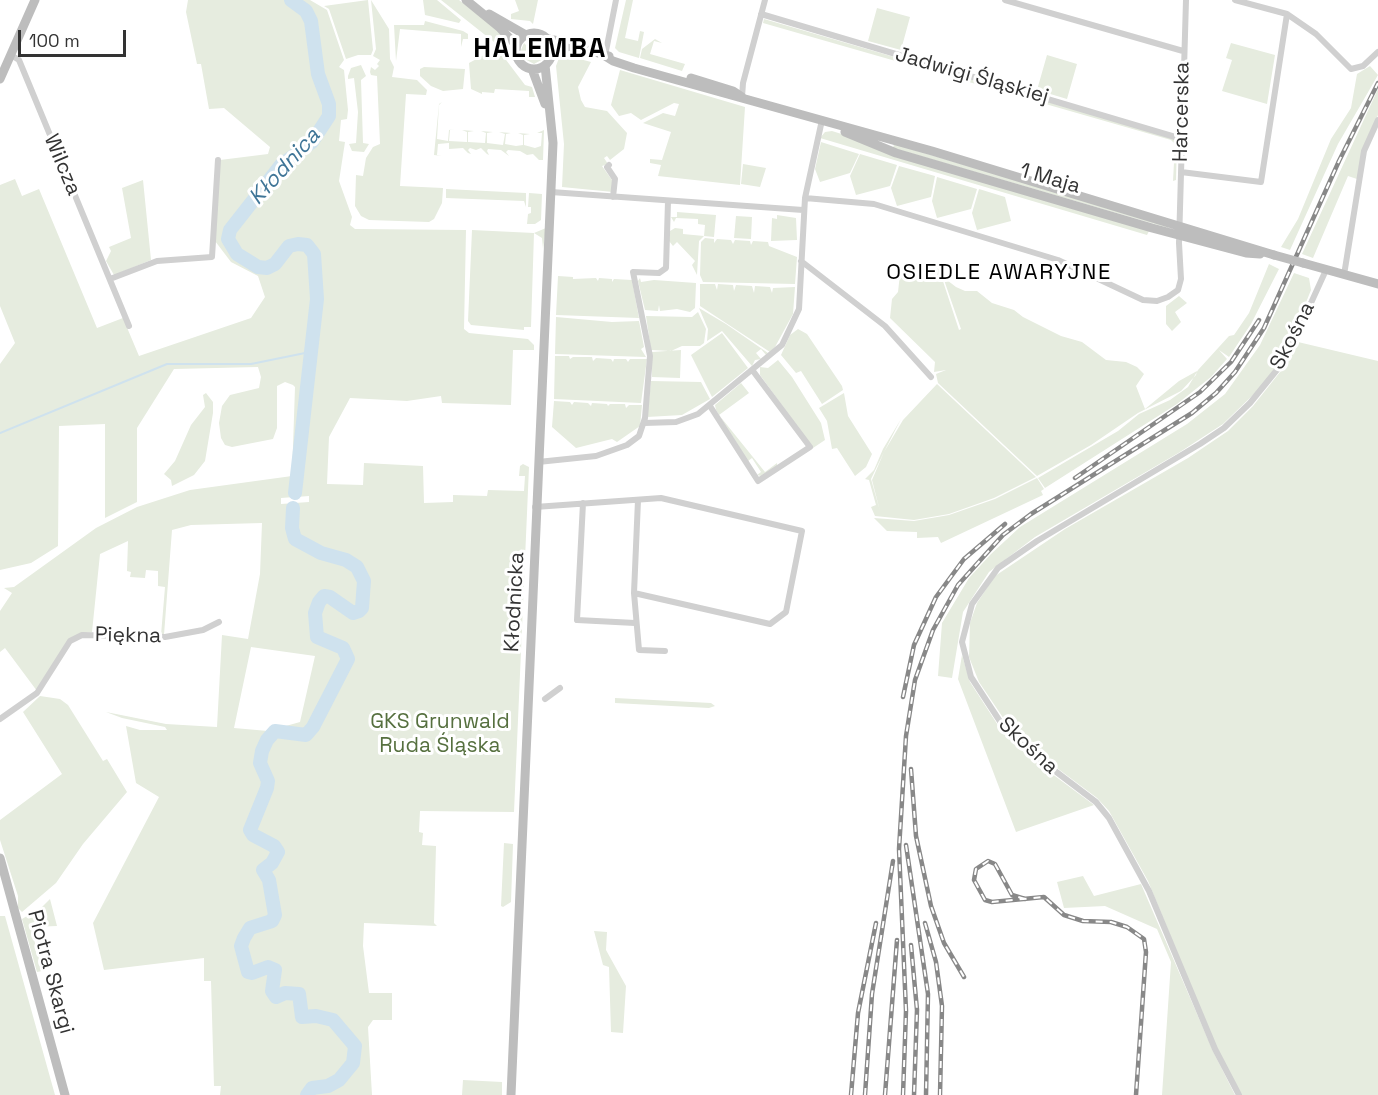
<!DOCTYPE html>
<meta charset="utf-8">
<style>
body{margin:0}
#map{position:relative;width:1378px;height:1095px;overflow:hidden;background:#fff;font-family:"Space Grotesk",sans-serif}
canvas{display:block}
.scale{position:absolute;left:18px;top:30px;width:108px;height:27px;box-sizing:border-box;border:3px solid #333;border-top:0;padding-left:8px;font-size:18px;line-height:21px;white-space:nowrap;color:#333;-webkit-text-stroke:4px #fff;paint-order:stroke}
</style>
<div id="map">
<canvas width="1378" height="1095"></canvas>
<div class="scale">100 m</div>
</div>
<script>
const c = document.querySelector('canvas').getContext('2d');
c.lineJoin = 'round';
function paint(path, color) {
  c.fillStyle = color;
  c.fill(path, 'evenodd');
}
function toPath(rows) {
  const path = new Path2D();
  for (const r of rows) {
    if (r.length === 3) {
      path.moveTo(r[0] + r[2], r[1]);
      path.arc(r[0], r[1], r[2], 0, 2 * Math.PI);
      continue;
    }
    path.moveTo(r[0], r[1]);
    for (let i = 2; i < r.length; i += 2) path.lineTo(r[i], r[i + 1]);
  }
  return path;
}
function stroke(path, color, width, dash) {
  c.strokeStyle = color;
  c.lineWidth = width;
  c.lineCap = dash ? 'butt' : 'round';
  c.setLineDash(dash || []);
  c.stroke(path);
}
function label(font, color, halo, rows, align = 'center') {
  c.font = font + ' "Space Grotesk",sans-serif';
  c.lineWidth = 6;
  c.setLineDash([]);
  c.textBaseline = 'middle';
  c.strokeStyle = halo;
  c.fillStyle = color;
  for (const [text, x, y, turn = 0] of rows) {
    c.save();
    c.translate(x, y);
    c.rotate((+turn || 0) * Math.PI / 180);
    c.textAlign = isNaN(turn) ? turn : align;
    if (halo) c.strokeText(text, 0, 0);
    c.fillText(text, 0, 0);
    c.restore();
  }
}
const green = toPath([
 [188,0,287,0,294,4,305,14,310,23,316,73,327,103,328,115,323,125,304,146,282,159,229,230,228,239,237,255,240,256,229,239,231,230,287,163,314,142,331,116,331,104,320,73,315,21,310,12,296,0,310,0,327,10,344,60,339,67,344,70,348,110,347,119,341,120,339,141,345,142,339,181,352,217,350,225,355,229,466,230,464,329,469,333,528,339,534,345,534,350,513,350,511,405,442,403,441,396,407,401,350,398,329,437,327,484,363,485,364,463,423,466,424,503,453,502,453,495,487,496,488,490,524,491,525,476,519,476,520,466,523,464,529,467,514,812,420,811,419,832,423,833,422,845,436,846,434,923,437,926,364,923,363,946,369,993,392,993,392,1020,373,1020,368,1027,372,1095,220,1095,221,1086,214,1086,211,981,204,981,204,958,104,970,93,923,159,797,136,783,126,726,140,730,167,730,165,727,122,718,106,712,166,724,217,727,222,635,248,639,260,574,262,523,191,525,172,530,164,635,161,635,165,587,158,586,158,571,146,570,145,578,130,577,131,572,127,571,128,541,100,554,92,632,81,633,68,641,37,691,5,648,0,652,0,611,12,593,4,588,14,587,96,528,137,507,190,490,292,476,295,387,293,385,285,382,277,386,277,428,273,439,232,447,225,445,221,438,219,423,222,406,230,395,259,388,261,377,258,367,174,369,137,428,137,502,105,518,105,424,59,426,58,546,31,563,0,570,0,364,15,343,0,306,0,185,15,179,22,196,39,189,97,328,123,318,139,356,251,318,265,297,258,276,231,262,215,241,220,160,268,154,270,147,224,108,209,109,201,64,197,64,186,12],
 [298,243,307,244,314,254,318,299,296,497,309,496,309,502,281,504,281,498,294,497,303,427,316,299,313,254,306,245,298,244,290,247,275,265,268,268,260,267,275,264,289,246],
 [251,647,315,656,300,722,268,731,234,728],
 [368,0,373,50,371,55,358,55,346,59,329,9,324,6],
 [371,0,389,29,390,59,394,67,392,77,417,80,427,90,426,95,406,94,400,186,443,188,442,203,434,219,429,222,369,220,361,216,355,206,356,175,363,176,366,158,373,147,380,144,377,76,371,75,370,72,371,67,375,70,379,66,377,64,380,60,373,56,376,49],
 [423,0,437,0,461,20,459,23,425,15],
 [441,0,459,0,504,35,498,41,494,42],
 [515,0,538,0,533,24,530,21,511,19,511,14,519,11],
 [626,0,633,0,625,38,638,41,640,31,644,32,639,58,619,52,615,48],
 [877,8,910,17,901,50,868,41],
 [764,19,1172,138,1177,141,1176,180,1173,181,1175,144,1171,140,763,23],
 [425,21,463,31,468,34,468,39,463,39,461,47,461,34,400,29,396,61,394,25,424,25],
 [534,38,542,40,547,50,545,58,534,64,523,58,521,50,524,43,531,50,534,48,528,40],
 [655,39,662,43,654,41,650,54,685,64,682,71,640,58,642,49],
 [1231,43,1275,55,1267,104,1222,91,1232,60,1226,58],
 [497,48,525,85,532,87,535,97,529,97,529,91,495,89,494,93,482,92,482,94,471,89,469,63],
 [565,55,591,62,578,87,581,100,585,107,607,111,627,133,624,149,610,160,607,156,604,158,608,164,602,166,614,183,613,192,562,187,564,144,556,66,559,58],
 [1047,55,1077,64,1067,99,1037,90],
 [361,65,366,76,361,80,363,143,369,144,364,152,352,151,349,144,356,143,358,112,354,78,348,79,348,76,351,68],
 [1370,66,1378,75,1338,144,1290,250,1281,247,1298,219,1331,139,1351,108,1357,74],
 [424,67,465,69,463,89,443,91,431,86,420,76,420,69],
 [620,70,745,107,740,185,658,176,661,165,650,163,650,159,662,160,671,132,643,123,663,113,675,116,679,104,674,103,641,120,631,113,619,116,611,105],
 [1378,89,1378,115,1363,151,1357,179,1348,176,1313,258,1302,254],
 [442,102,439,105,437,139,448,141,449,130,455,129,450,130,449,141,467,142,467,132,462,130,474,131,468,132,468,142,485,143,486,133,481,131,493,132,487,133,487,143,503,145,505,134,499,132,511,133,506,134,505,144,516,146,523,145,523,135,518,133,530,134,524,135,524,145,535,148,541,146,542,133,537,133,544,130,543,160,539,160,533,154,527,155,520,151,508,150,506,152,509,156,501,150,488,149,487,151,489,155,487,154,481,148,476,150,470,148,468,150,471,154,468,153,463,148,449,149,449,143,438,144,437,155,442,156,434,155,439,104],
 [832,131,1149,231,1147,235,820,138,825,132],
 [821,142,859,154,850,173,820,182,815,169],
 [894,144,1169,226,1168,228,893,148],
 [860,154,897,165,890,186,856,195,850,176],
 [743,164,766,168,760,187,741,184],
 [899,166,935,176,931,197,897,206,891,188],
 [937,177,977,189,971,209,937,218,932,201],
 [143,180,151,260,114,275,106,261,111,251,109,247,131,238,122,188],
 [446,189,526,193,526,207,524,201,446,198],
 [979,189,1005,197,1011,221,977,230,972,213],
 [529,193,542,194,541,220,535,224,527,224,528,214,531,213,531,207,528,207],
 [677,212,716,215,714,237,704,236,699,241,697,275,692,265,695,261,677,242,673,246,669,241,670,231,675,228,683,229,683,234,704,236,705,225,698,224,698,219,676,218,674,222,671,217,677,217],
 [777,215,796,218,797,240,771,241,772,218,777,219],
 [736,216,752,217,751,239,734,238],
 [546,228,543,249,542,238,534,233,531,327,524,327,524,330,471,325,468,321,472,230,534,233],
 [705,238,714,239,714,243,717,239,731,240,733,244,735,240,750,241,751,245,753,241,768,242,769,246,797,257,795,284,703,282,700,275,701,242],
 [919,262,937,263,959,330,961,329,943,277,956,287,965,291,977,291,992,303,1014,310,1023,317,1061,336,1082,342,1106,360,1126,362,1137,367,1144,374,1136,386,1145,409,1179,381,1197,371,1196,375,1181,391,1138,413,1091,445,1037,476,938,383,936,374,946,370,934,372,935,362,890,318,892,299,898,292,900,274],
 [1269,264,1279,269,1251,324,1229,357,1219,350,1227,359,1211,377,1177,404,1045,488,1038,478,1118,431,1139,414,1170,400,1188,387,1198,370,1229,336,1234,335,1249,313],
 [1294,273,1309,278,1311,290,1284,357,1256,392,1223,424,1180,452,1035,537,989,572,963,612,952,678,938,676,942,623,969,578,991,554,1020,527,1187,424,1225,394,1260,345],
 [558,276,573,277,573,279,596,278,598,281,599,278,612,279,612,282,614,279,632,280,639,318,556,315],
 [640,278,641,282,654,280,696,283,695,308,690,312,677,309,660,311,659,305,658,311,645,310,638,281],
 [700,284,715,284,717,290,718,284,733,285,734,291,736,285,752,286,754,293,755,286,770,287,772,293,773,288,795,287,793,314,775,347,770,352,700,306],
 [1179,296,1187,303,1175,312,1181,322,1172,331,1166,324,1166,306],
 [699,308,726,324,768,353,766,355,761,349,756,353,761,359,755,360,752,366,722,331,707,341,708,329],
 [698,312,706,329,704,343,700,346,682,346,671,351,651,350,646,316,692,317],
 [556,317,612,322,639,321,644,347,641,349,646,357,555,354],
 [798,329,807,334,842,386,843,390,822,404,801,371,796,373,781,355,790,335],
 [722,333,748,368,712,397,691,355],
 [1298,342,1378,361,1378,1095,1242,1095,1216,1047,1148,881,1109,811,1097,798,1033,750,1008,725,979,682,969,657,970,623,977,603,995,576,1065,529,1188,458,1228,431,1253,406,1288,362],
 [681,350,680,378,652,377,652,352],
 [555,356,569,356,570,359,573,357,592,357,593,361,596,358,611,359,613,362,614,359,626,359,628,362,630,359,647,359,641,403,554,399],
 [778,360,792,377,821,423,825,440,813,448,760,375,760,367,768,368],
 [651,381,701,382,710,399,682,415,647,417],
 [741,383,749,393,719,415,765,472,777,463,777,466,761,476,757,475,761,472,752,458,748,461,716,410,715,405],
 [937,384,1036,477,994,498,949,514,914,520,875,516,871,507,876,505,869,480,865,479,874,470,883,449,901,419,884,452,871,479,880,511,872,480,884,452,903,420],
 [206,393,213,402,213,413,205,461,194,475,172,486,171,480,164,474,175,461,191,425,205,407,203,395],
 [844,393,848,416,872,454,866,467,855,476,837,448,832,449,827,421,819,408],
 [554,401,570,402,572,405,574,402,588,403,591,406,592,403,607,404,608,406,610,404,625,404,626,408,629,405,642,405,640,426,617,442,612,439,576,448,552,427],
 [1037,478,1044,489,1041,491,1043,495,941,543,938,537,917,538,917,532,887,531,874,518,914,521,949,515,995,499],
 [962,655,970,682,1003,733,1028,756,1094,805,1016,832,958,679],
 [40,696,60,699,68,705,103,761,107,759,127,792,83,844,56,883,22,912,18,908,18,896,0,840,0,820,62,774,23,712],
 [615,698,711,703,715,706,709,708,615,703],
 [504,843,513,844,511,902,503,907,501,906],
 [1083,876,1094,896,1141,884,1213,1051,1235,1095,1162,1095,1171,962,1157,929,1105,906,1064,908,1057,882],
 [50,899,57,926,31,927,42,971,37,972,22,919,42,907],
 [0,916,5,916,55,1095,0,1095],
 [594,931,607,932,606,950,626,986,623,1033,611,1032,609,967,603,965],
 [463,1080,502,1082,502,1095,462,1095]
]);
const stream = toPath([
 [0,433,167,364,251,364,310,352]
]);
const river = toPath([
 [291,0,306,11,311,21,318,74,329,104,329,116,312,142,281,165,230,230,228,239,237,254,258,267,267,268,275,264,289,246,298,244,307,245,314,254,317,299,295,493],
 [293,508,292,528,295,539,321,553,346,560,357,567,364,581,362,608,359,611,353,613,330,597,324,596,319,602,315,613,317,637,343,648,348,659,313,727,306,735,275,731,267,740,262,751,260,763,268,781,267,788,250,830,253,835,274,846,278,852,272,863,263,870,269,880,275,915,272,921,250,928,244,938,241,946,248,972,252,973,268,967,275,970,272,991,276,997,285,993,299,994,302,1017,316,1016,333,1020,355,1046,353,1063,339,1080,328,1086,312,1088,307,1095]
]);
const street = toPath([
 [1005,0,1183,51],
 [1235,0,1287,14,1316,34,1351,69,1363,66,1378,52],
 [761,14,1182,139],
 [11,55,19,60,129,326],
 [605,56,616,0],
 [742,97,743,83,765,0],
 [609,165,607,167,615,179,613,197],
 [1181,172,1261,182,1287,14],
 [551,192,803,210],
 [805,198,874,204,1058,260,1143,300,1157,301,1168,297,1178,290,1181,279,1179,243,1186,0],
 [801,261,885,326,931,377],
 [1344,275,1364,151,1378,120],
 [110,279,157,261,212,257,218,160],
 [710,406,758,481,810,447,753,371],
 [644,423,676,422,698,414,782,345,799,309,805,198,822,120],
 [538,462,596,456,627,445,639,436,645,418,650,356,633,272,659,273,666,268,668,201],
 [638,500,634,593,639,650,665,651],
 [583,503,577,620,635,623],
 [535,507,661,498,802,531,786,612,770,624,634,593],
 [545,699,560,688],
 [0,719,37,693,70,641,82,635,165,637,203,630,219,622],
 [1239,1095,1215,1049,1149,891,1109,818,1096,802,1030,752,1005,729,971,677,962,642,972,604,998,568,1037,541,1200,444,1224,428,1250,403,1285,360,1326,270]
]);
const secondary = toPath([
 [466,0,499,27,516,45],
 [489,14,524,34],
 [534,51,18],
 [548,39,570,43,580,48,609,56],
 [552,54,564,49,580,48],
 [605,56,613,61,634,68,932,151,1274,255],
 [532,69,545,104],
 [691,78,733,91,742,97],
 [0,79,35,0],
 [845,132,896,153,1152,228,1246,253,1260,254],
 [1303,263,1378,284],
 [0,858,65,1095],
 [511,1095,553,143,545,65]
]);
const rail = toPath([
 [1075,478,1200,392,1231,362,1259,320],
 [903,697,914,645,936,597,964,559,1005,524],
 [911,769,916,836,931,906,944,943,964,977],
 [906,845,928,994,926,1095],
 [1025,899,1012,895,995,864,988,861,976,869,974,880,985,900,992,902,1044,897,1064,915,1083,921,1111,922,1127,927,1144,939,1146,952,1136,1095],
 [925,923,936,962,942,1006,940,1095],
 [911,945,917,1010,914,1095],
 [851,1095,858,1013,876,923],
 [865,1095,872,994,893,861],
 [885,1095,897,940],
 [903,1095,906,1011,899,849,906,736,915,680,933,630,958,585,1003,535,1031,514,1192,413,1216,393,1235,372,1264,328,1339,161,1378,83]
]);
const secondaryBridge = toPath([
 [1274,255,1303,263]
]);
const streetNames = [
 ["Jadwigi Śląskiej",972,76,16],
 ["Harcerska",1182,112,-89],
 ["Wilcza",62,165,67],
 ["1 Maja",1050,179,16],
 ["Skośna",1293,336,-63],
 ["Kłodnicka",515,602,-87],
 ["Piękna",128,636,1],
 ["Skośna",1028,746,43],
 ["Piotra Skargi",50,972,75]
];
const parkNames = [
 ["GKS Grunwald",440,722],
 ["Ruda Śląska",440,746]
];
const waterNames = [
 ["Kłodnica",285,167,-48]
];
const neighbourhoodNames = [
 ["OSIEDLE AWARYJNE",999,273]
];
const districtNames = [
 ["HALEMBA",540,50]
];
paint(green, '#e6ecdf');
stroke(stream, '#cfe2ee', 2);
stroke(river, '#cfe2ee', 14);
stroke(street, '#d0d0d0', 6);
stroke(secondary, '#bdbdbd', 9);
stroke(rail, '#888', 4.5);
stroke(rail, '#fff', 2, [7]);
stroke(secondaryBridge, '#bdbdbd', 9);
label('21px', '#333', '#fff', streetNames);
label('21px', '#56703f', '#fff', parkNames);
label('italic 22px', '#3f7597', '#fff', waterNames);
c.letterSpacing = '1.5px';
label('22px', '#000', '#fff', neighbourhoodNames);
c.letterSpacing = '0px';
c.letterSpacing = '1.5px';
label('bold 27px', '#000', '#fff', districtNames);
c.letterSpacing = '0px';
</script>
